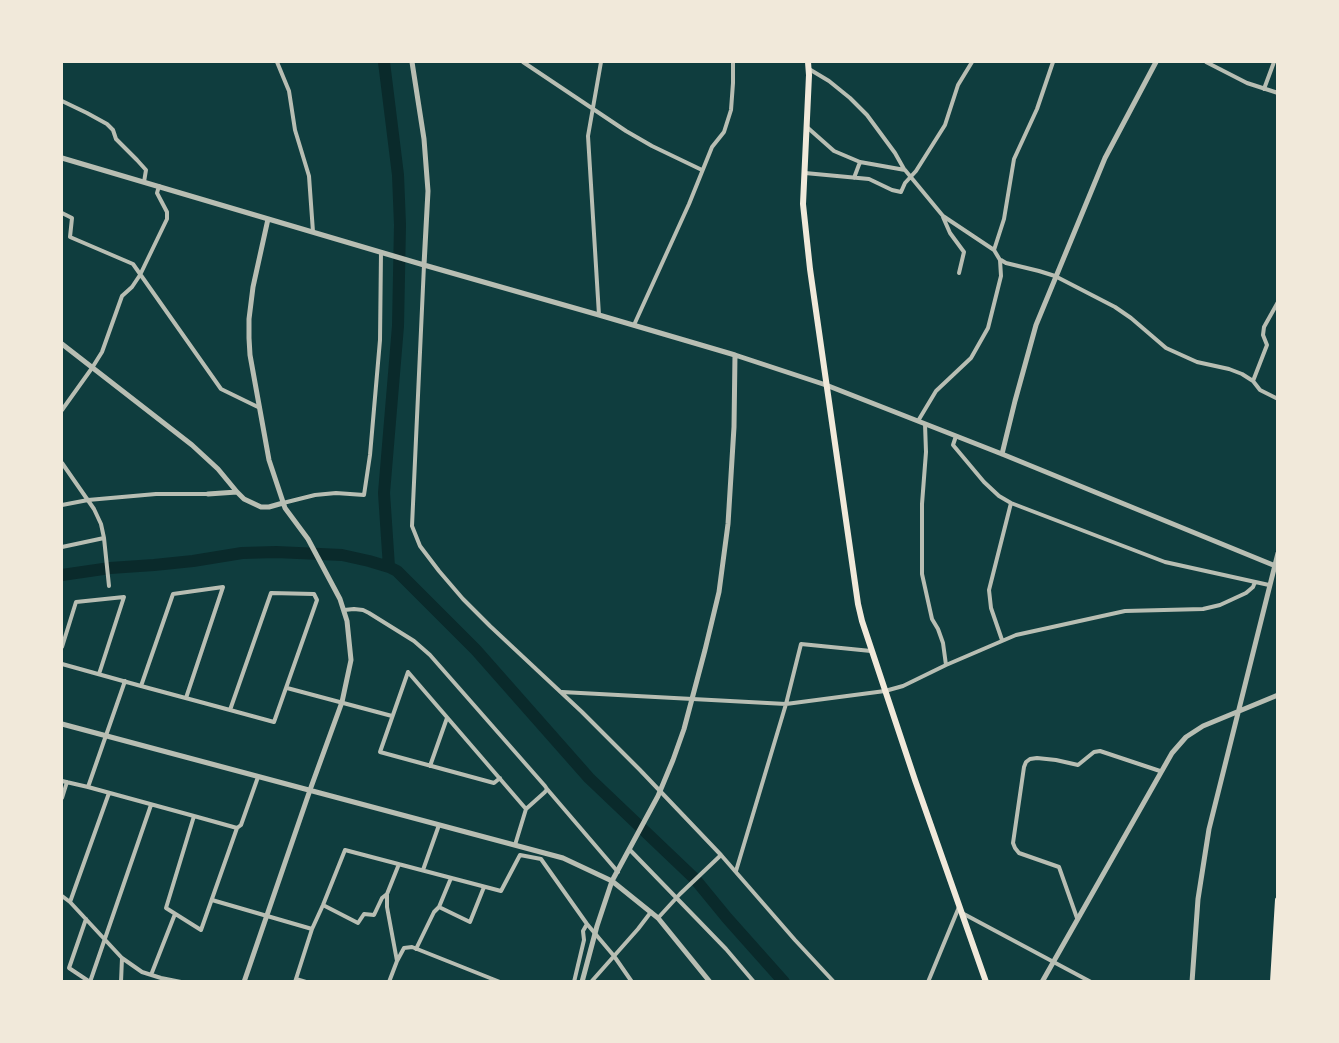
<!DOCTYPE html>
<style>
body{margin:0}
#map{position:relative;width:1339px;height:1043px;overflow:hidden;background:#0f3d3e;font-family:Arial,sans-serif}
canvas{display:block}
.frame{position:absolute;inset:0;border:63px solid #f1e9da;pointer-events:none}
</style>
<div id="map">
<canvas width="1339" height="1043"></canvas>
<div class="frame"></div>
</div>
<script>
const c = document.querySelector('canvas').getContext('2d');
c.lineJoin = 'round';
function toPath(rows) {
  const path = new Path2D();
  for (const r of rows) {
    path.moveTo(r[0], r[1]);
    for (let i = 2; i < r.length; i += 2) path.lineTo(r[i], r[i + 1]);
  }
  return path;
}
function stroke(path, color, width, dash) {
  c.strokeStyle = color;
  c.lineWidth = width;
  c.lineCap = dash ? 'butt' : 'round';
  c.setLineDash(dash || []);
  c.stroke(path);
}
const river = toPath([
 [384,62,398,175,400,225,398,326,384,493,389,567],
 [62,575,110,568,154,565,193,561,242,553,276,552,342,555,369,561,389,567,397,571,476,650,589,778,695,879,727,918,784,982]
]);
const minor = toPath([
 [277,62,289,91,295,130,309,176,313,232],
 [523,62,626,131,652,146,702,170],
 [1206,62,1247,83,1278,93],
 [809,69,829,81,850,98,867,115,895,153,904,169],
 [1264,89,1274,62],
 [62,101,87,113,107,124,113,130,116,139,137,160,146,170,144,182],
 [808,128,834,151,860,162,905,170,943,216,994,250,1000,260,1001,276,988,328,971,358,936,391,918,421],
 [805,173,869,179,892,190,901,192,905,183,916,171,945,125,958,85,972,62],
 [854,178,860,162],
 [62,213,72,218,70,237,133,264,221,389,260,408],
 [943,217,950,233,964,252,959,273],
 [994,250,1004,219,1014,159,1037,109,1053,62],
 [1001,260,1006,263,1039,271,1055,276,1115,307,1131,318,1166,348,1197,362,1229,369,1242,374,1253,381,1260,390,1278,399],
 [424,265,412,526,420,546,439,571,463,599,490,626,582,712,640,770,721,855,795,940,834,982],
 [599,315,588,136,601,62],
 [634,325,689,204,712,147,724,132,731,110,733,83,733,62],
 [1253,381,1267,345,1263,335,1264,327,1278,302],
 [62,410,92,368,102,352,122,296,132,287,140,275,167,219,167,212,157,193,159,186],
 [925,424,926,452,922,504,922,574,932,619,938,629,943,643,946,665],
 [956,436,953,445,984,482,999,496,1011,503,1165,562,1269,585],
 [62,463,94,509,101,524,104,538,109,586],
 [283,503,315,495,336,493,364,495,370,455,380,340,381,252],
 [62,505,88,500,156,494,208,494],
 [62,547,104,538],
 [344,610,354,609,363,610,369,613,414,641,430,655,545,786,547,789,545,792,526,809,515,845],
 [1002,640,991,608,989,590,1011,503],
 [62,647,76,602,124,597,99,674],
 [62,664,141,686,230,710,274,722,317,600,314,594,271,593,230,710],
 [141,686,173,594,223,587,186,698],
 [287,688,392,716],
 [562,692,786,704,885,691,903,686,946,665,1016,635,1125,611,1203,609,1220,605,1246,593,1253,587,1255,582],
 [430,766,447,718],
 [500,778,494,783,380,752,408,672,526,809],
 [62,781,88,787,194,816,237,828,201,930,166,908,194,816],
 [88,787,125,681],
 [547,789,618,872],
 [62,798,67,782],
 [237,828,241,825,258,777],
 [630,850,726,949,754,982],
 [423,870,439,825],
 [736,871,786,704,801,644,871,651],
 [451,878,439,907,470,922,484,887],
 [387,895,387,907,397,961],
 [62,896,70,902,122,958,142,972,161,978,181,982],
 [212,900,312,929],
 [70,902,109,793],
 [323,905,358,923,364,914,374,915,382,898,387,894,399,864],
 [962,913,1091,982],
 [658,918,680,894,721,855],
 [1077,918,1059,867,1019,853,1015,848,1013,843,1024,767,1026,762,1030,759,1037,758,1056,760,1078,765,1094,752,1100,751,1160,771],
 [86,919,69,968,90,982,151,805],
 [416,949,434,912,439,907],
 [151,975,175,914],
 [296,979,306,982],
 [121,982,122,958],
 [295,982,312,929,323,905,345,850,501,891,520,855,541,859,587,924,614,956,632,982],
 [389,982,397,961,404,948,412,947,500,982],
 [574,982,584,940,583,931,587,924],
 [591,982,638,929,651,912],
 [928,982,959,907]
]);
const tertiary = toPath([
 [412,62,424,139,428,191,424,265],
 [62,158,424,265,599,315,735,355,826,385,1002,454,1278,567],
 [62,344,192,445,218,469,237,492],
 [1002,454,1015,401,1036,325,1105,158,1156,62],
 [208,494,237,492,244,499,261,507,269,507,283,503],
 [62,724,563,858,612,881,658,918,710,982],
 [244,982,310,790,342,702,351,660,347,621,340,599,308,539,285,508,269,460,250,355,249,338,249,319,253,287,268,219],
 [582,982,597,926,612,881,658,796,673,760,684,729,705,650,719,592,728,524,734,427,735,355],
 [1042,982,1172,753,1186,737,1203,726,1278,695],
 [1192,982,1198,899,1209,829,1278,553]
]);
const primary = toPath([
 [808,62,809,75,803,204,810,269,858,604,862,621,915,780,986,982],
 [1273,982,1278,900]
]);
stroke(river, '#0a2a2b', 12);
stroke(minor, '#b8beb3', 4);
stroke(tertiary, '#b8beb3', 5);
stroke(primary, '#f1e9da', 6);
</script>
